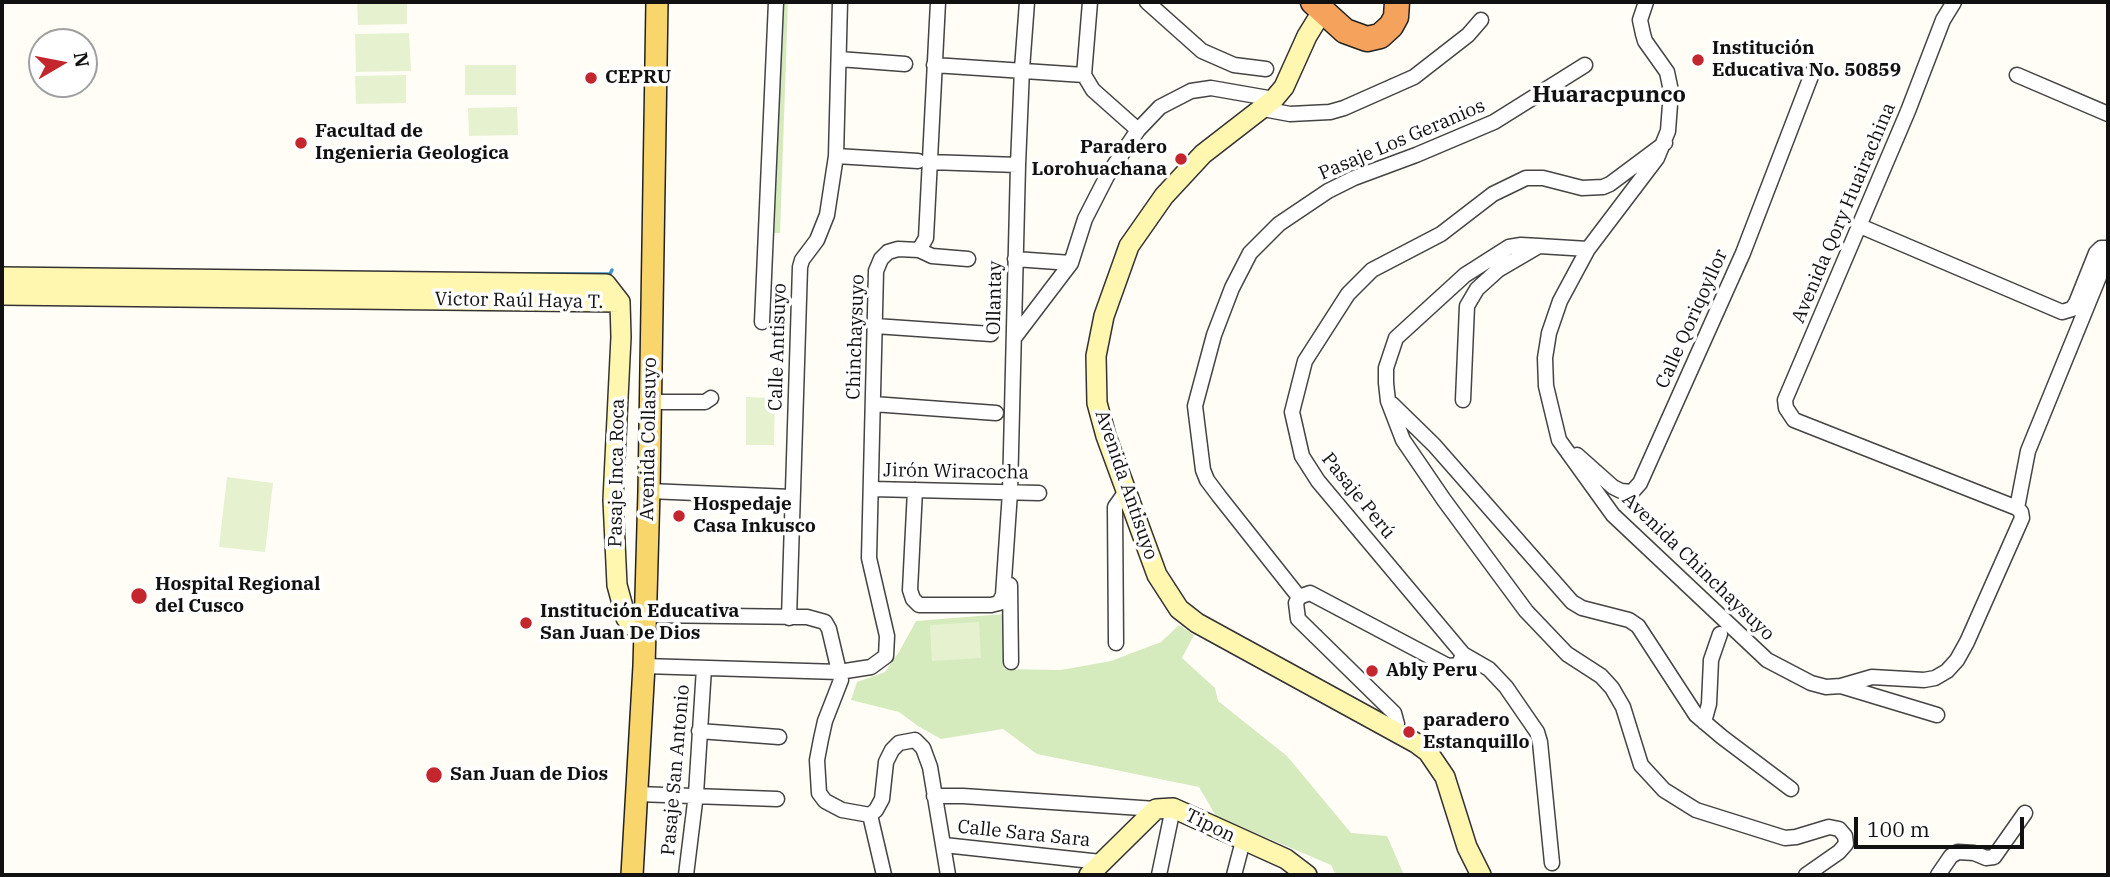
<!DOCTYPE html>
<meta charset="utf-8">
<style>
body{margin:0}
#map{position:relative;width:2110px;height:877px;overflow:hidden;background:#fffdf5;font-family:"IBM Plex Serif",serif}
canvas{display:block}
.frame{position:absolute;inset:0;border:4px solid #111;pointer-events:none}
.north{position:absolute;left:28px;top:28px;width:70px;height:70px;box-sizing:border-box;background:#fff;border:2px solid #a0a0a0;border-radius:50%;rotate:80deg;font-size:19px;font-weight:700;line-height:28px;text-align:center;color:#111}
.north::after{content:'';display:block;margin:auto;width:24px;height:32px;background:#c4262e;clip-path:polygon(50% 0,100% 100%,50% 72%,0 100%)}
.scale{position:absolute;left:1854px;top:817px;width:170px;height:32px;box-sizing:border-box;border:4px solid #111;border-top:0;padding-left:9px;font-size:21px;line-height:24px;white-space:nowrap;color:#111;-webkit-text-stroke:5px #fff;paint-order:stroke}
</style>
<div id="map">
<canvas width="2110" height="877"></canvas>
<div class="frame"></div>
<div class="north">N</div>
<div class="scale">100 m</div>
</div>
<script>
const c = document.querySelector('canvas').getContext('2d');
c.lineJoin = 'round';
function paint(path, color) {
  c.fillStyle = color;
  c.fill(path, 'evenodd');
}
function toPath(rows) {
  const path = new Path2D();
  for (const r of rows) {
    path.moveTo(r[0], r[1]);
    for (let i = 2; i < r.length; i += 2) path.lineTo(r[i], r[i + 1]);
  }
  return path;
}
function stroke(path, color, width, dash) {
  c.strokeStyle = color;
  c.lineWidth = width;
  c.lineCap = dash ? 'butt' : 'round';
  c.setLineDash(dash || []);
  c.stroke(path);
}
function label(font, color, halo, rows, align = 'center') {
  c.font = font + ' "IBM Plex Serif",serif';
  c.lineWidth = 7;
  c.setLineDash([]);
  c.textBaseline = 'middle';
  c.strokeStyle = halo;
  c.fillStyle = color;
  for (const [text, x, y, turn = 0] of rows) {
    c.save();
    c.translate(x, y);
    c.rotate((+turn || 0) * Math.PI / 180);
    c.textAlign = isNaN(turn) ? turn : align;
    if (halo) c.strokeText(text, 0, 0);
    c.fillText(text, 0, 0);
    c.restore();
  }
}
const green = toPath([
 [783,2,788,2,780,233,774,233],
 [1004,614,1004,669,1061,670,1111,661,1161,642,1179,625,1194,635,1182,658,1215,688,1218,701,1287,756,1351,833,1387,836,1404,875,1336,875,1331,865,1216,816,1199,787,1037,754,1003,729,941,739,918,726,899,712,851,700,857,682,885,672,899,652,916,621]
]);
const pitch = toPath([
 [357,2,407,2,407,24,358,25],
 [409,33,411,71,356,72,355,34],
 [465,65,516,65,516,95,465,95],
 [406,75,406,103,356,104,355,76],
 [517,107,518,135,469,136,468,108],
 [746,397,775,398,774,445,746,445],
 [227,477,273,483,265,552,219,547],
 [979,622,981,658,932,661,930,625]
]);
const stream = toPath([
 [525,274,610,274,612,270]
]);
const street = toPath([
 [1147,2,1202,51,1234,65,1266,69],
 [1646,2,1640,20,1643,34,1645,41,1667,72,1671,91,1668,131,1657,158,1588,249,1560,301,1549,333,1545,358,1546,386,1559,440,1613,515,1767,660,1811,683,1826,687,1841,686,1937,715],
 [1954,2,1943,20,1908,111,1785,400,1786,408,1794,420,2017,508],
 [839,59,905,64],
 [934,65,1084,75,1093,90,1138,130],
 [1084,75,1090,2],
 [2017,75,2108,114],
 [1263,109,1290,114,1330,112,1344,108,1414,77,1468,35,1481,20],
 [836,156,918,161],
 [929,162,1018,165],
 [1860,226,2062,312,2072,309,2076,303,2096,253,2101,248,2108,248],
 [1539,246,1521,245,1509,247,1465,275,1396,338,1386,368,1386,383,1388,401,1403,440,1444,500,1526,611,1567,654,1601,676,1612,688,1623,707,1641,765,1664,790,1696,810,1785,838,1796,837,1829,827,1839,829,1845,836,1846,844,1839,852,1806,875],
 [919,250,932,256,968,259],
 [1015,259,1071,263],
 [762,322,776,2],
 [875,326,991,334],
 [1014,338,1071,263,1085,219,1107,176,1138,130,1160,107,1191,91,1211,88,1274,99],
 [1463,400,1467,306,1477,289,1498,270,1539,246,1588,249],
 [649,402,705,402,711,398],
 [873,404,996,413],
 [1392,404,1434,445,1572,602,1582,608,1629,620,1638,626,1696,715,1722,737,1791,789],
 [1577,455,1613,487,1621,491,1632,492,1640,483,1743,253,1813,71],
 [872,489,1039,493],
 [915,490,910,590,913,599,919,605,991,605,999,603,1003,595,1010,492,1018,165,1022,69,1027,2],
 [649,491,791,497],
 [1010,585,1011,662],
 [1299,597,1219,496,1207,480,1203,470,1195,406,1214,335,1232,288,1250,253,1279,224,1328,191,1354,178,1416,155,1494,122,1585,65],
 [645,615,807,617,825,622,829,629,841,680,825,721,821,739,817,760,819,793,825,801,842,810,870,815,876,810,882,799,886,762,892,750,899,743,915,740,923,748,930,767,948,875],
 [789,618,800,267,802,260,817,240,827,215,836,156,840,2],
 [1116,643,1115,507,1127,490],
 [1463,654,1489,669,1506,687,1537,732,1540,742,1552,863],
 [644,666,839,672,871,667,886,656,887,636,869,558,876,271,881,259,888,252,898,249,919,250,926,238,938,2],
 [1841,686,1872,677,1924,680,1935,678,1947,671,1957,660,1967,642,2022,518,2021,512,2017,508,2028,451,2108,255],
 [1704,722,1709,704,1711,660,1720,634],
 [1392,730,1396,727,1397,724,1394,713,1298,619,1296,603,1299,597,1310,593,1448,666,1459,665,1463,654,1318,481,1302,456,1292,412,1305,361,1348,294,1372,270,1441,234,1493,194,1526,178,1543,178,1582,188,1603,187,1610,184,1665,143],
 [699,731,779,737],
 [637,794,777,799],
 [934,796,963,796,1156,809],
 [870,815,884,875],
 [944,845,1101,862,1100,867],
 [686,875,696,794,704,668],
 [1159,875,1173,808],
 [1234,875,1243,841],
 [1938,875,1951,856,1958,852,1974,853,1986,858,1994,857,2025,813]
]);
const secondary = toPath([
 [1323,10,1307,36,1284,87,1274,99,1203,154,1164,196,1129,246,1104,316,1096,356,1097,403,1106,436,1157,575,1179,609,1197,623,1416,743,1428,752,1445,777,1467,847,1481,875],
 [2,277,606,284,620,302],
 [2,295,620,302],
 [620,302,621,337,613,500,617,585,626,618,638,632,645,633],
 [1089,875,1156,809,1173,808,1286,859,1307,875]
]);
const primary = toPath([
 [632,875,644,666,649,491,657,2]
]);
const highway = toPath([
 [1313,2,1345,31,1367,39,1380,36,1391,26,1396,17,1397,2]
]);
const markers = [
 [1698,60,7,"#c4262e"],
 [591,78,7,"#c4262e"],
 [301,143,7,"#c4262e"],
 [1181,159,7,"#c4262e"],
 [679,516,7,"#c4262e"],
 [139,596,9,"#c4262e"],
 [526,623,7,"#c4262e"],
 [1372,671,7,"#c4262e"],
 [1409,732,7,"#c4262e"],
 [434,775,9,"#c4262e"]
];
const poiNames = [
 ["Institución",1712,49],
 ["Educativa No. 50859",1712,71],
 ["CEPRU",605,78],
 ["Facultad de",315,132],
 ["Ingenieria Geologica",315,154],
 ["Paradero",1167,148,"right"],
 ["Lorohuachana",1167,170,"right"],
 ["Hospedaje",693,505],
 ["Casa Inkusco",693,527],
 ["Hospital Regional",155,585],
 ["del Cusco",155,607],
 ["Institución Educativa",540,612],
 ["San Juan De Dios",540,634],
 ["Ably Peru",1386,671],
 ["paradero",1423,721],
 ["Estanquillo",1423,743],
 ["San Juan de Dios",450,775]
];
const streetNames = [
 ["Pasaje Los Geranios",1402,140,-23],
 ["Avenida Qory Huairachina",1844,213,-67],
 ["Ollantay",995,298,-89],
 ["Victor Raúl Haya T.",519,301,1],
 ["Calle Qoriqoyllor",1692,319,-66],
 ["Chinchaysuyo",856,337,-88],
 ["Calle Antisuyo",778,347,-88],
 ["Avenida Collasuyo",649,439,-89],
 ["Jirón Wiracocha",956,472,1],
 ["Pasaje Inca Roca",617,473,-89],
 ["Avenida Antisuyo",1126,485,71],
 ["Pasaje Perú",1358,496,51],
 ["Avenida Chinchaysuyo",1698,567,44],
 ["Pasaje San Antonio",676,770,-85],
 ["Tipon",1210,826,26],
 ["Calle Sara Sara",1024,834,6]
];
const quarterNames = [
 ["Huaracpunco",1609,95]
];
paint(green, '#d5ebbd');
paint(pitch, '#e6f2cf');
stroke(stream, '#3f96cf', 3.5);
stroke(street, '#444', 17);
stroke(secondary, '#333', 22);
stroke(primary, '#222', 24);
stroke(highway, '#222', 27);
stroke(street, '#fff', 14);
stroke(secondary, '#fff6b0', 19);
stroke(primary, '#f9d66b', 21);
stroke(highway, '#f5a25d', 24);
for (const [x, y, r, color] of markers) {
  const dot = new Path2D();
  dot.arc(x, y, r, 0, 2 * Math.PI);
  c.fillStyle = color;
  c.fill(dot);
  stroke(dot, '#fff', 2.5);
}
label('bold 19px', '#111', '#fff', poiNames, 'left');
label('19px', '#111', '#fff', streetNames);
label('bold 23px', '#111', '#fff', quarterNames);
</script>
